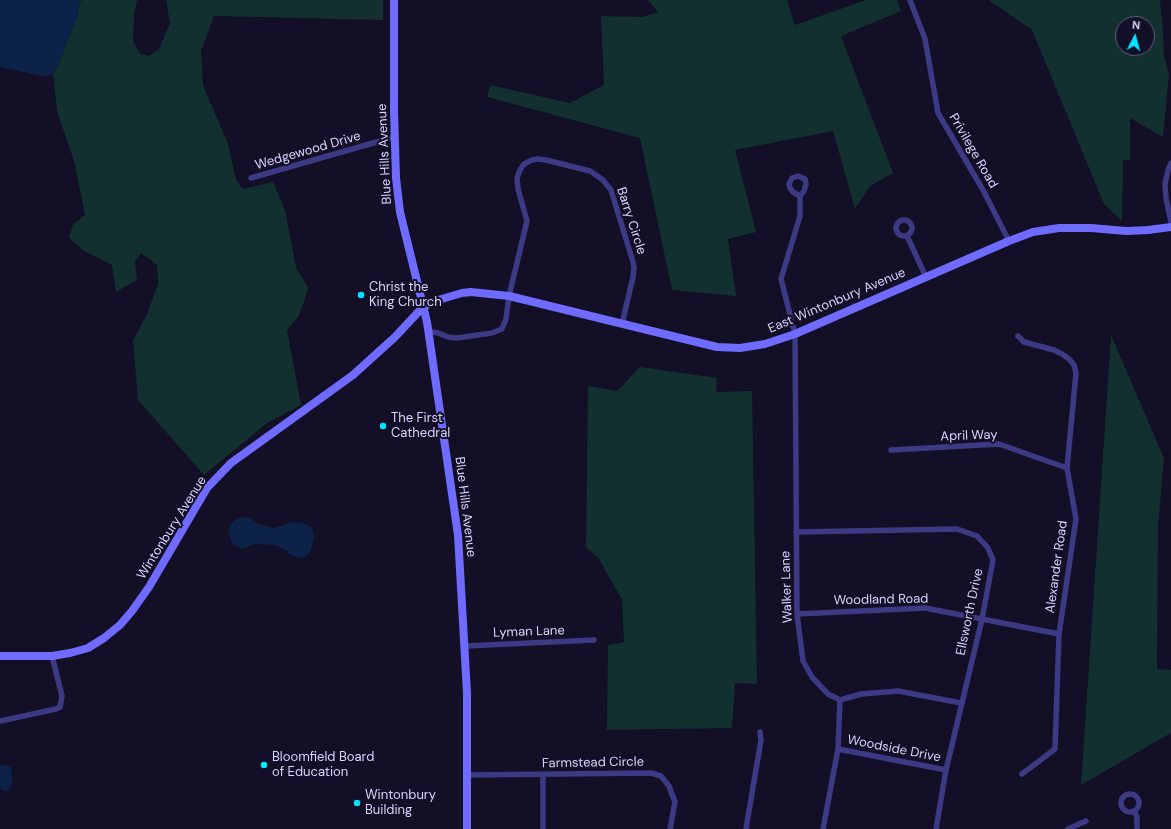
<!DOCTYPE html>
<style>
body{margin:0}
#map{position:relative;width:1171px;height:829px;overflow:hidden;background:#130f26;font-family:"DM Sans",sans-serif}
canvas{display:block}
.north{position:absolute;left:1115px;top:16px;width:40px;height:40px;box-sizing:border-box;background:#130f26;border:1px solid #625e7d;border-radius:50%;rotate:6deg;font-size:11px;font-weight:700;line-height:16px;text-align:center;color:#d9d4ff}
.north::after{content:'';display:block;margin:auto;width:14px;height:18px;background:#00e5ff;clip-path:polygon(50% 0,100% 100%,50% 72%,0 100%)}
</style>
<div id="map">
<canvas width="1171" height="829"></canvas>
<div class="north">N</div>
</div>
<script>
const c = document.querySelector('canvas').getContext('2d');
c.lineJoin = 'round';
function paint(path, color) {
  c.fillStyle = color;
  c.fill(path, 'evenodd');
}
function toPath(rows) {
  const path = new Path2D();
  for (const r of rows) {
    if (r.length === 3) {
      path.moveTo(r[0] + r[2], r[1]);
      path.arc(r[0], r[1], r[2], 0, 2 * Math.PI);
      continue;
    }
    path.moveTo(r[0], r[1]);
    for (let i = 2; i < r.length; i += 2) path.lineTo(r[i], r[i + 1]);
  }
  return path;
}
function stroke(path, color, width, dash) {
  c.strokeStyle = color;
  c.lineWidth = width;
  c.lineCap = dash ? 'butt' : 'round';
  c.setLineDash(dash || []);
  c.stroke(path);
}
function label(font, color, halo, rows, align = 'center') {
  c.font = font + ' "DM Sans",sans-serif';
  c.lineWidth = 4;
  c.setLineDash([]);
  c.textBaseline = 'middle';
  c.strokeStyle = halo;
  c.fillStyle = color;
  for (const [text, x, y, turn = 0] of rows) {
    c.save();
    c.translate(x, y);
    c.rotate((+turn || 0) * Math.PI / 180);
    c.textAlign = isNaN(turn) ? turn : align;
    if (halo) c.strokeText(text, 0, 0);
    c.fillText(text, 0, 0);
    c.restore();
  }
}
const green = toPath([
 [81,0,137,0,134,16,133,41,140,54,149,56,159,49,170,23,166,0,383,0,383,20,214,16,201,51,203,85,228,144,236,180,243,189,273,182,285,210,296,267,308,288,304,302,298,317,287,330,301,405,267,423,204,475,138,400,133,341,147,314,158,284,157,265,141,253,135,262,137,280,116,292,112,265,84,251,69,238,73,224,85,215,75,164,57,111,54,82,53,74,59,63,78,13],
 [648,0,787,0,795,25,866,0,897,0,901,11,841,36,893,173,870,186,855,209,833,131,735,150,756,232,728,239,736,296,672,290,640,138,487,97,490,85,570,103,604,85,601,16,642,17,658,12],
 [989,0,1160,0,1163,32,1164,56,1169,75,1163,137,1130,118,1130,160,1123,160,1122,221,1104,204,1032,30],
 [1123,24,1147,24,1147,48,1123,48],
 [1111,335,1164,458,1158,526,1157,669,1171,670,1171,733,1081,785],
 [640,367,717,378,716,392,752,391,757,684,735,683,732,728,607,730,608,645,624,642,622,600,599,559,586,547,588,386,617,391]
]);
const water = toPath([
 [0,0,81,0,78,13,59,63,53,74,48,76,43,76,0,67],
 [243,517,251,518,258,524,274,528,293,522,306,524,312,528,313,532,314,537,311,549,307,556,303,558,299,558,291,555,286,550,274,545,256,544,244,548,240,548,236,546,232,543,229,534,229,526,235,520],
 [0,765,10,766,11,769,13,780,10,788,7,791,4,791,0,789]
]);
const street = toPath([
 [910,0,925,39,938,113,983,190,1009,241],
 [1171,163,1168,170,1165,184,1166,198,1171,222],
 [251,178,394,137],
 [800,196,793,192,790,188,789,184,792,178,798,176,805,179,806,184,804,191,800,196,800,216,781,279,795,334,797,614,803,661,812,677,828,694,840,700,861,694,898,691,961,703],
 [904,228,8],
 [907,236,926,277],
 [428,331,438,333,448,337,457,338,492,333,502,329,506,319,509,296,527,221,518,189,517,178,520,170,524,164,532,160,537,159,546,160,590,171,603,180,611,190,633,262,634,268,633,277,622,324],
 [1018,336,1024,342,1054,350,1062,354,1069,359,1074,365,1076,373,1067,468,1076,519,1059,634,1055,749,1022,774],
 [891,450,999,444,1067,468],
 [796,532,957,529,977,536,988,548,993,560,982,619,946,770,936,829],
 [797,614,925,608,1059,634],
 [465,646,594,640],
 [0,721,56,709,60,707,62,696,52,656],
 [838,749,946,770],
 [467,775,651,773,661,776,669,786,675,802,670,829],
 [1130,803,9],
 [1134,811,1137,817,1137,829],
 [543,829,543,775],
 [746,829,761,740,760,732],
 [823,829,838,749,840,700],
 [1068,829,1086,821]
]);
const secondary = toPath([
 [394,0,394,111,396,178,400,212,427,322,458,535,467,693,467,829],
 [0,656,52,656,70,653,88,648,104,638,120,625,132,611,149,587,207,488,231,463,353,375,395,337,423,307,438,300,462,293,471,292,509,296,717,347,740,348,765,344,795,334,1009,241,1033,232,1059,228,1091,228,1126,231,1148,230,1171,227]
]);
const markers = [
 [361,295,4,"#00e5ff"],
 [383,426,4,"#00e5ff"],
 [264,765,4,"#00e5ff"],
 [357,803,4,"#00e5ff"]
];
const streetNames = [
 ["Wedgewood Drive",308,151,-16],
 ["Privilege Road",973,151,60],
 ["Blue Hills Avenue",385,154,-93],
 ["Barry Circle",631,221,72],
 ["East Wintonbury Avenue",837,301,-23],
 ["April Way",969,436,-2],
 ["Blue Hills Avenue",465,507,83],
 ["Wintonbury Avenue",172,528,-58],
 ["Alexander Road",1057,567,-82],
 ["Walker Lane",787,587,-92],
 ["Woodland Road",881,600,-1],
 ["Ellsworth Drive",970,612,-78],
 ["Lyman Lane",529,632,-2],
 ["Woodside Drive",894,749,11],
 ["Farmstead Circle",593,763,-1]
];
const poiNames = [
 ["Christ the",369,288],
 ["King Church",369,303],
 ["The First",391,419],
 ["Cathedral",391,434],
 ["Bloomfield Board",272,758],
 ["of Education",272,773],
 ["Wintonbury",365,796],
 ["Building",365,811]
];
paint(green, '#12302f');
paint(water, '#0c2248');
stroke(street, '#3d3a85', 5.5);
stroke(secondary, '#6f6bff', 8);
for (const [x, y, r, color] of markers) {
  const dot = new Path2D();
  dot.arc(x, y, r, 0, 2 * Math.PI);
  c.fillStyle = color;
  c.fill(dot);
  stroke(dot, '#130f26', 1.5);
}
label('13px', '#d9d4ff', '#130f26', streetNames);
label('13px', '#d9d4ff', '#130f26', poiNames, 'left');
</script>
